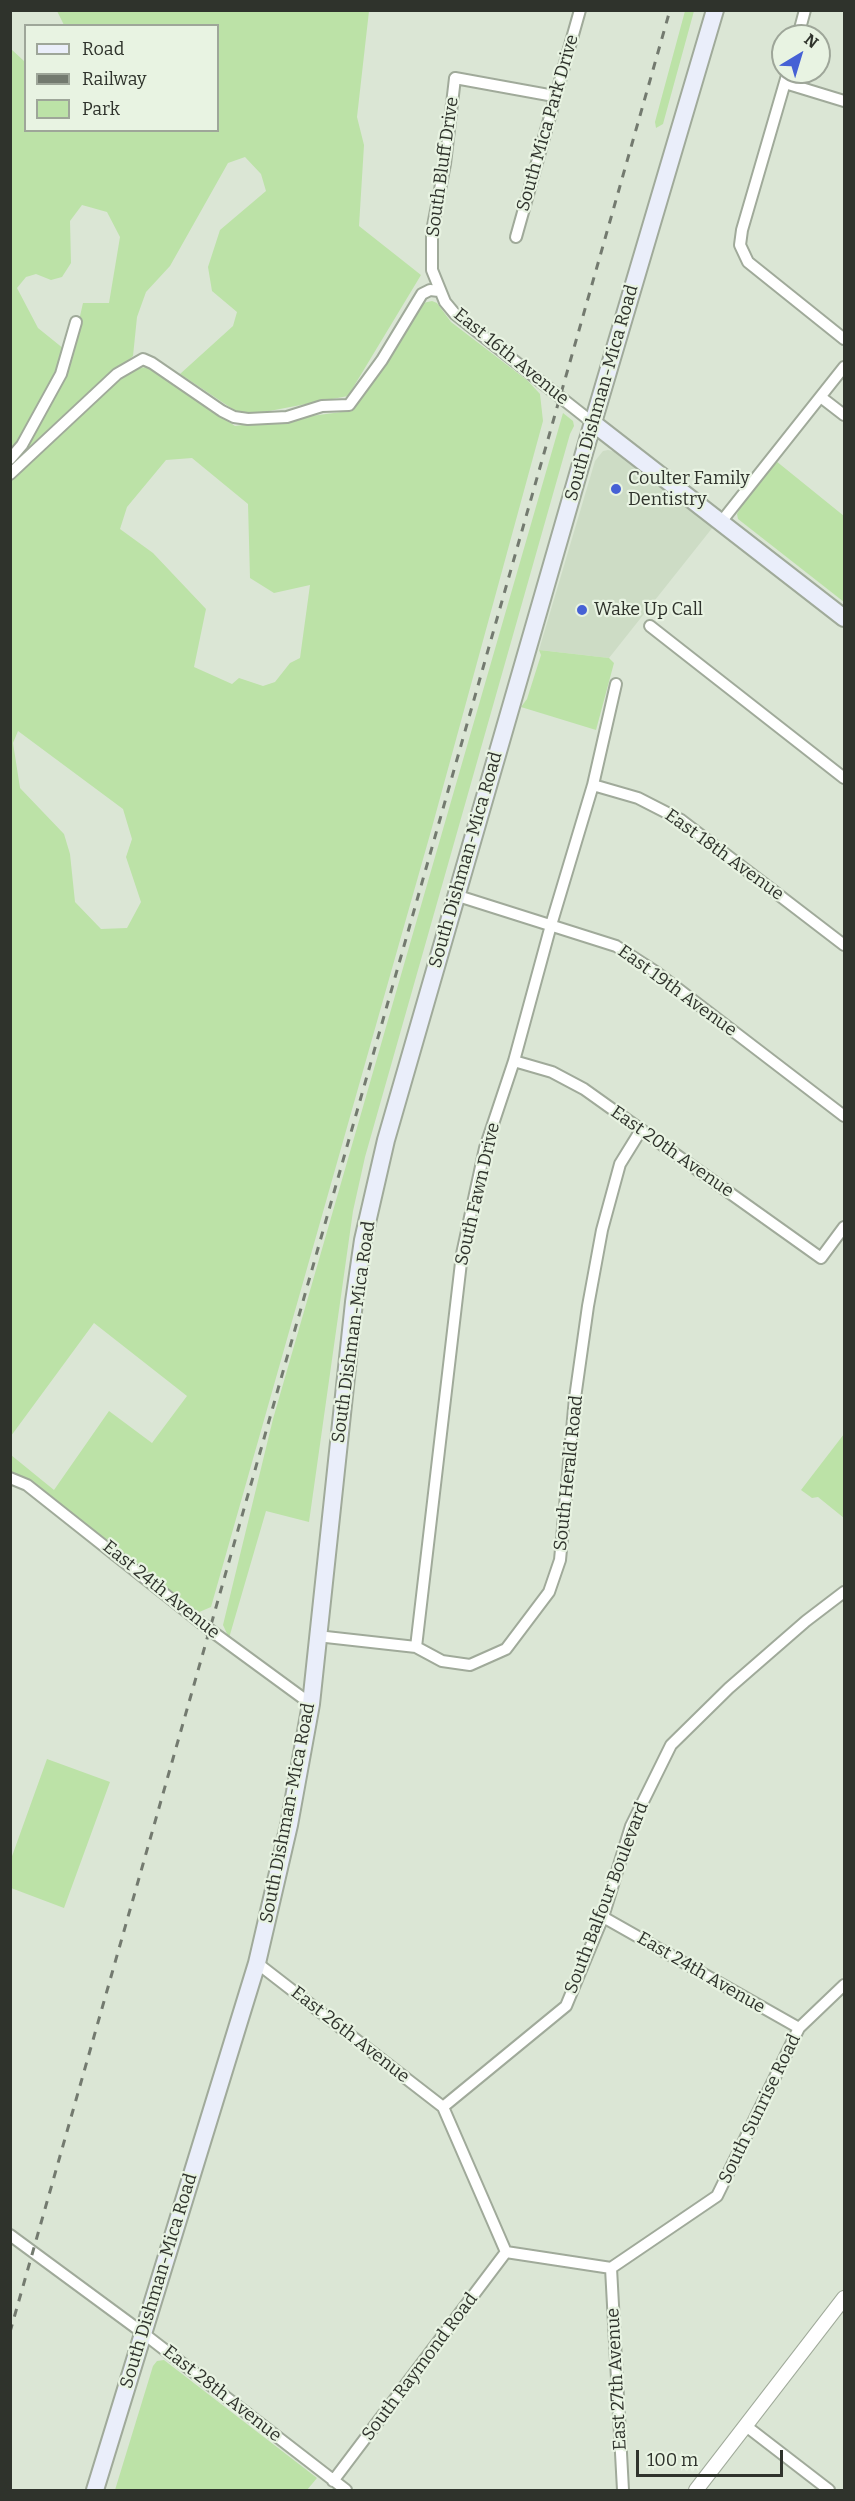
<!DOCTYPE html>
<style>
body{margin:0}
#map{position:relative;width:855px;height:2501px;overflow:hidden;background:#dbe6d5;font-family:Bitter,serif}
canvas{display:block}
.frame{position:absolute;inset:0;border:12px solid #2f332c;pointer-events:none}
.legend{position:absolute;left:24px;top:24px;width:195px;height:108px;box-sizing:border-box;background:#e8f3e2;border:2px solid #9ea699;margin:0;padding:8px 10px;list-style:none;font-size:18px;color:#2f332c}
.legend li{display:flex;align-items:center;gap:12px;height:30px}
.legend b{width:30px;border:2px solid #9ea699}
.north{position:absolute;left:771px;top:24px;width:60px;height:60px;box-sizing:border-box;background:#e8f3e2;border:2px solid #9ea699;border-radius:50%;rotate:38deg;font-size:16px;font-weight:700;line-height:24px;text-align:center;color:#2f332c}
.north::after{content:'';display:block;margin:auto;width:21px;height:27px;background:#4661d5;clip-path:polygon(50% 0,100% 100%,50% 72%,0 100%)}
.scale{position:absolute;left:636px;top:2450px;width:147px;height:27px;box-sizing:border-box;border:3px solid #2f332c;border-top:0;padding-left:8px;font-size:18px;line-height:21px;white-space:nowrap;color:#2f332c;-webkit-text-stroke:4px #e8f3e2;paint-order:stroke}
</style>
<div id="map">
<canvas width="855" height="2501"></canvas>
<div class="frame"></div>
<ul class="legend">
<li><b style="height:8px;background:#eaeefa"></b>Road</li>
<li><b style="height:8px;background:#737a6f"></b>Railway</li>
<li><b style="height:16px;background:#bce2a7"></b>Park</li>
</ul>
<div class="north">N</div>
<div class="scale">100 m</div>
</div>
<script>
const c = document.querySelector('canvas').getContext('2d');
c.lineJoin = 'round';
function paint(path, color) {
  c.fillStyle = color;
  c.fill(path, 'evenodd');
}
function toPath(rows) {
  const path = new Path2D();
  for (const r of rows) {
    path.moveTo(r[0], r[1]);
    for (let i = 2; i < r.length; i += 2) path.lineTo(r[i], r[i + 1]);
  }
  return path;
}
function stroke(path, color, width, dash) {
  c.strokeStyle = color;
  c.lineWidth = width;
  c.lineCap = dash ? 'butt' : 'round';
  c.setLineDash(dash || []);
  c.stroke(path);
}
function label(font, color, halo, rows, align = 'center') {
  c.font = font + ' Bitter,serif';
  c.lineWidth = 4.5;
  c.setLineDash([]);
  c.textBaseline = 'middle';
  c.strokeStyle = halo;
  c.fillStyle = color;
  for (const [text, x, y, turn = 0] of rows) {
    c.save();
    c.translate(x, y);
    c.rotate((+turn || 0) * Math.PI / 180);
    c.textAlign = isNaN(turn) ? turn : align;
    if (halo) c.strokeText(text, 0, 0);
    c.fillText(text, 0, 0);
    c.restore();
  }
}
const built = toPath([
 [608,450,616,452,713,527,609,658,539,650,595,461,603,451]
]);
const green = toPath([
 [57,11,369,11,357,117,364,145,359,226,421,275,348,396,243,416,180,374,233,326,237,312,212,291,208,267,220,230,266,191,261,174,245,157,228,163,170,266,146,292,137,317,133,356,11,470,10,48,24,61,25,60,26,130,218,130,218,26,64,25],
 [82,205,107,212,120,237,109,303,83,303,72,351,64,349,38,328,17,288,26,277,36,274,51,280,62,277,71,263,70,221],
 [685,11,694,11,663,124,656,128,655,122],
 [432,301,437,303,451,322,528,381,540,394,543,421,431,831,211,1607,197,1613,30,1480,11,1472,11,1455,54,1490,109,1411,152,1443,187,1396,94,1323,11,1436,10,480,26,463,120,377,137,368,149,367,235,426,349,411,393,350,423,303],
 [192,458,248,504,250,578,274,593,310,585,300,658,290,663,275,682,263,686,239,678,232,684,194,667,206,609,153,553,120,529,127,507,166,460],
 [18,731,123,809,132,839,126,857,141,902,127,928,101,929,75,902,70,854,64,834,20,788,13,743],
 [563,413,573,421,574,426,570,434,365,1157,353,1211,309,1522,266,1511,229,1638,223,1625,273,1419],
 [776,461,844,516,844,602,738,519,737,514,742,504],
 [539,650,609,658,614,663,596,730,521,707,527,699,541,655],
 [844,1434,844,1518,818,1497,812,1498,801,1490],
 [47,1759,110,1782,64,1908,11,1888,11,1859],
 [164,2360,317,2478,307,2490,115,2490,153,2366,157,2361]
]);
const minor = toPath([
 [798,36,805,10],
 [788,72,742,230,740,245,748,262,844,339],
 [785,83,844,101],
 [554,96,455,78,445,164,432,231,432,270,445,302,455,314,593,423],
 [516,237,580,10],
 [822,398,844,415],
 [10,459,22,445,61,374,76,322],
 [10,474,117,374,143,359,152,363,222,411,234,417,248,419,287,417,322,406,349,405,382,360,422,294,430,290,439,291],
 [721,522,844,367],
 [650,626,844,778],
 [593,785,638,798,681,820,844,945],
 [455,895,616,946,656,972,844,1116],
 [514,1061,552,1072,584,1089,821,1258,844,1227],
 [10,1478,27,1485,210,1630,311,1704],
 [317,1636,416,1647,442,1661,470,1665,506,1649,549,1592,560,1560,575,1398,588,1306,602,1230,620,1164,641,1130],
 [416,1647,462,1254,485,1148,514,1061,551,925,593,785,616,684],
 [603,1917,799,2028],
 [257,1963,443,2107,506,2252],
 [443,2107,566,2006,603,1917,631,1826,671,1745,729,1688,806,1621,844,1592],
 [10,2235,143,2333,346,2490],
 [506,2252,611,2268,717,2196,799,2028,844,1985],
 [611,2268,623,2490],
 [746,2426,829,2490],
 [333,2481,506,2252]
]);
const tertiary = toPath([
 [696,2490,844,2298]
]);
const secondary = toPath([
 [593,423,844,618],
 [95,2490,257,1963,289,1825,311,1704,354,1302,363,1240,386,1140,589,436,715,10]
]);
const rail = toPath([
 [10,2332,670,10]
]);
const markers = [
 [616,489,6,"#4661d5"],
 [582,610,6,"#4661d5"]
];
const streetNames = [
 ["South Mica Park Drive",548,123,-74],
 ["South Bluff Drive",443,167,-82],
 ["East 16th Avenue",511,357,39],
 ["South Dishman-Mica Road",602,393,-74],
 ["East 18th Avenue",724,855,36],
 ["South Dishman-Mica Road",466,860,-74],
 ["East 19th Avenue",677,991,36],
 ["East 20th Avenue",672,1152,35],
 ["South Fawn Drive",478,1194,-77],
 ["South Dishman-Mica Road",354,1332,-82],
 ["South Herald Road",569,1473,-84],
 ["East 24th Avenue",161,1590,39],
 ["South Dishman-Mica Road",288,1813,-79],
 ["South Balfour Boulevard",607,1898,-69],
 ["East 24th Avenue",701,1973,30],
 ["East 26th Avenue",350,2035,38],
 ["South Sunrise Road",760,2109,-64],
 ["South Dishman-Mica Road",159,2281,-73],
 ["South Raymond Road",420,2367,-53],
 ["East 27th Avenue",617,2379,-93],
 ["East 28th Avenue",222,2394,38]
];
const poiNames = [
 ["Coulter Family",628,479],
 ["Dentistry",628,500],
 ["Wake Up Call",594,610]
];
paint(built, '#cddcc5');
paint(green, '#bce2a7');
stroke(minor, '#a0aa9a', 14);
stroke(tertiary, '#a0aa9a', 16);
stroke(secondary, '#a0aa9a', 20);
stroke(minor, '#fff', 10);
stroke(tertiary, '#fff', 14);
stroke(secondary, '#eaeefa', 16);
stroke(rail, '#737a6f', 3, [8, 8]);
for (const [x, y, r, color] of markers) {
  const dot = new Path2D();
  dot.arc(x, y, r, 0, 2 * Math.PI);
  c.fillStyle = color;
  c.fill(dot);
  stroke(dot, '#e8f3e2', 2);
}
label('18px', '#2f332c', '#e8f3e2', streetNames);
label('18px', '#2f332c', '#e8f3e2', poiNames, 'left');
</script>
